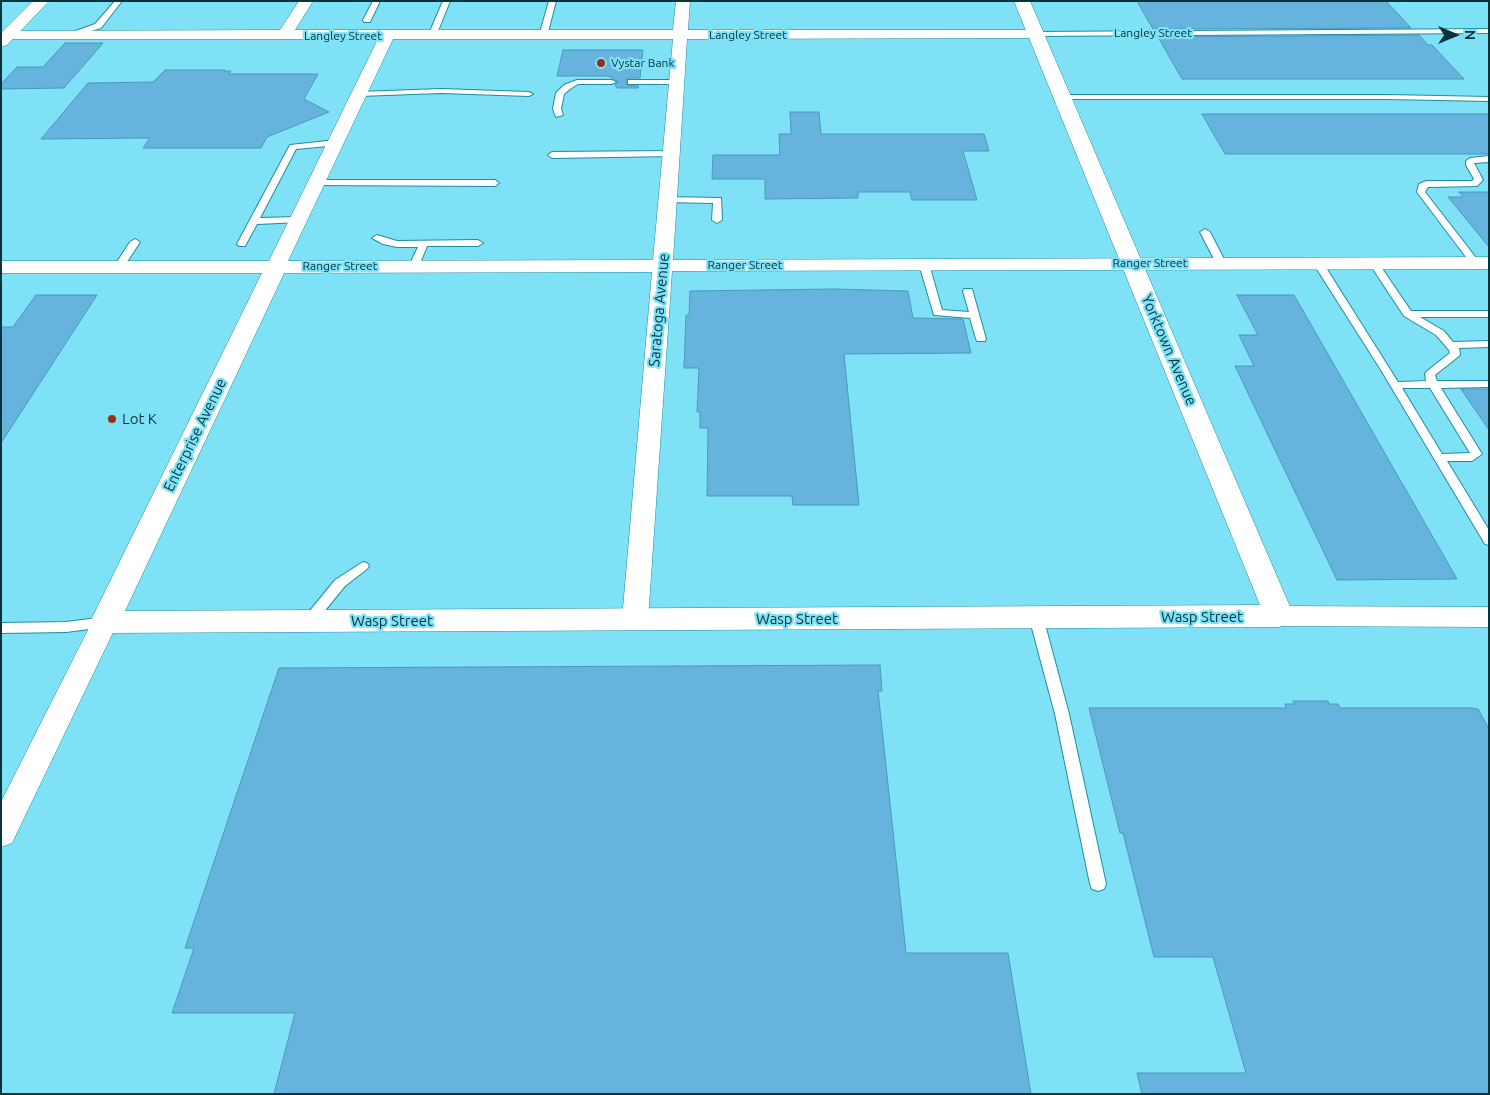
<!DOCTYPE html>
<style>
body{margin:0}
#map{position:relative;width:1490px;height:1095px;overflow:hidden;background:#7ee1f6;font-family:Ubuntu,sans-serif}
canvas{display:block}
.frame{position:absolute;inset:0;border:2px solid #06343d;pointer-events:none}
.north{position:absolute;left:1430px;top:10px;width:50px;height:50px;-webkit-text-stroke:4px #7ee1f6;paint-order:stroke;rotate:90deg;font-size:14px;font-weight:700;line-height:20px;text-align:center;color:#06343d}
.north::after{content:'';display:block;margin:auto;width:18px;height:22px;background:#06343d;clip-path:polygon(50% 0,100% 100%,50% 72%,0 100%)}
</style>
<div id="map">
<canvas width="1490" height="1095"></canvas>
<div class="frame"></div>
<div class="north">N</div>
</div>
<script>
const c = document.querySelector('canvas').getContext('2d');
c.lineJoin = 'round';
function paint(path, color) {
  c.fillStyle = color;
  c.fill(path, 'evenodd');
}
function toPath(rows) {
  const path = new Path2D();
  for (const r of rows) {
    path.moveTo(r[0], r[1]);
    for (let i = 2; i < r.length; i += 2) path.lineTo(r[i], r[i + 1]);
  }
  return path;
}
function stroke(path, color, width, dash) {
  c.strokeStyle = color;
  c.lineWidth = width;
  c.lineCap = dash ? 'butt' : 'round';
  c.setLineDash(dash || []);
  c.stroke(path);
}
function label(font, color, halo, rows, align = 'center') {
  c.font = font + ' Ubuntu,sans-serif';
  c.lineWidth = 4.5;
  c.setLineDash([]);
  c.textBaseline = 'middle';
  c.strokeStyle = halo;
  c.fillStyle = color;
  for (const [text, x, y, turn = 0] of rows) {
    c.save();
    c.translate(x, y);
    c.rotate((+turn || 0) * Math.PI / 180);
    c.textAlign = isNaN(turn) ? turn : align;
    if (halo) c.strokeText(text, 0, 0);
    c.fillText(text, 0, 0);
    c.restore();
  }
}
const building = toPath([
 [1137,1,1386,1,1411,28,1153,29,1137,1],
 [1419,35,1428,45,1432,45,1464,79,1182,79,1158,37,1419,35],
 [65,43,103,43,64,88,1,89,1,84,17,67,43,67,65,43],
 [563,50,643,50,640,78,628,78,626,80,627,85,639,86,638,88,617,88,615,85,618,81,608,76,557,76,563,50],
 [165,70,225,70,224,71,231,71,229,74,318,74,304,99,329,112,267,137,261,148,143,148,150,138,41,139,88,83,153,82,165,70],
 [790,112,819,112,821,134,984,134,989,151,963,151,977,200,912,200,910,192,858,192,858,198,765,199,765,179,712,179,713,155,780,155,779,134,791,134,790,112],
 [1202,114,1489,114,1489,154,1225,154,1202,114],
 [1459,192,1489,192,1489,247,1448,197,1463,197,1459,192],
 [834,289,908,291,913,318,963,319,971,353,844,354,859,505,793,505,792,496,707,496,708,428,700,428,700,412,697,412,699,368,684,368,686,315,689,315,690,291,834,289],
 [36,295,97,295,1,443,1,327,13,327,36,295],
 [1237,295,1294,295,1457,579,1337,580,1235,366,1254,366,1239,335,1258,335,1237,295],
 [1461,389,1489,389,1489,430,1461,389],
 [880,665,882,691,878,691,906,953,1008,953,1031,1094,274,1094,295,1013,172,1013,194,948,185,948,279,668,880,665],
 [1293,701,1328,701,1329,704,1338,704,1340,708,1471,708,1478,709,1489,729,1489,1094,1142,1094,1137,1073,1246,1073,1213,957,1154,957,1123,833,1120,833,1089,708,1286,708,1285,704,1295,704,1293,701]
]);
const lane = toPath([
 [115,1,122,1,101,28,70,37,70,33,95,24,115,1],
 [373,1,380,1,370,22,364,22,363,20,373,1],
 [443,1,450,1,436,36,429,38,428,36,443,1],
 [549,1,556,1,547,36,543,38,539,36,549,1],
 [1489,29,1489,33,1036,36,1032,34,1036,32,1489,29],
 [577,80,612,80,616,82,612,84,578,84,570,89,564,94,561,109,563,115,556,117,553,109,556,93,564,85,577,80],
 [628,80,676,80,680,82,676,84,628,84,628,80],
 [441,89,529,92,533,94,529,96,441,93,359,96,355,94,359,92,441,89],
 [1059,95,1387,95,1489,97,1489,101,1387,99,1059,99,1059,95],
 [336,140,339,141,339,145,296,149,260,218,298,217,303,220,301,222,257,224,245,246,239,246,237,244,290,145,336,140],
 [671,151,674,152,674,156,552,158,548,155,552,152,671,151],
 [1489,156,1489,162,1474,163,1483,180,1477,186,1428,187,1425,192,1480,263,1475,266,1472,265,1417,192,1419,184,1426,181,1472,181,1474,179,1466,165,1466,161,1470,158,1489,156],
 [316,180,495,180,499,183,495,186,313,185,312,183,316,180],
 [667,197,721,198,722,220,717,223,712,220,713,203,664,202,664,198,667,197],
 [1205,229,1210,232,1226,263,1224,265,1221,266,1216,263,1200,232,1205,229],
 [377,235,397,241,478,240,483,243,478,246,427,246,419,266,414,269,409,266,418,247,397,247,383,244,372,238,377,235],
 [135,239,140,242,123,268,118,271,115,270,113,268,130,242,135,239],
 [1318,260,1323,263,1398,382,1426,381,1425,374,1426,372,1450,353,1449,350,1436,335,1404,316,1369,263,1371,261,1377,261,1411,311,1489,311,1489,317,1420,317,1444,331,1453,342,1489,341,1489,347,1459,348,1460,354,1459,356,1435,375,1437,381,1489,381,1489,387,1441,388,1482,454,1472,461,1447,461,1489,530,1489,545,1485,544,1381,370,1313,263,1318,260],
 [1402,388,1430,388,1470,453,1442,454,1402,388],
 [924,261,929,264,942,310,969,312,963,291,964,289,972,289,986,339,985,341,977,341,976,339,970,318,934,315,919,264,924,261],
 [363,562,367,563,369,566,367,569,345,586,314,624,304,624,302,621,304,618,335,580,363,562],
 [1036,612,1041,614,1043,617,1069,714,1106,884,1104,889,1098,891,1092,889,1090,884,1055,714,1029,617,1031,614,1036,612],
 [105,617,110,619,112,622,110,625,105,627,66,632,1,633,1,623,66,622,105,617]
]);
const street = toPath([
 [299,1,313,1,295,30,673,30,676,1,690,1,688,30,1036,30,1041,31,1043,34,1041,37,1036,38,687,39,673,260,1489,257,1489,269,672,271,648,620,644,627,635,630,626,627,622,620,652,272,276,273,269,271,266,267,378,39,8,39,1,36,3,32,8,31,280,30,299,1],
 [393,39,673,39,653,260,288,261,393,39],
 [1279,606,1489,607,1489,627,1279,626,1270,623,1266,616,1270,609,1279,606],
 [105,612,114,615,118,622,12,843,1,847,1,802,92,622,96,615,105,612]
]);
const secondary = toPath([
 [33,1,49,1,7,45,1,47,1,33,33,1],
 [1014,1,1030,1,1294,616,1289,624,1279,627,105,633,95,630,90,622,262,273,1,273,1,261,276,261,284,262,287,267,125,611,1260,605,1014,1]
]);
const markers = [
 [601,63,5,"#962d17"],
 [112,419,5,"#962d17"]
];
const farStreetnames = [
 ["Langley Street",1153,33],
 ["Langley Street",748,35],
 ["Langley Street",343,36],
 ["Ranger Street",1150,263],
 ["Ranger Street",745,265],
 ["Ranger Street",340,266]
];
const farPoinames = [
 ["Vystar Bank",611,63]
];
const streetNames = [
 ["Saratoga Avenue",659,310,-85],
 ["Yorktown Avenue",1169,350,67],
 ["Enterprise Avenue",195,435,-64],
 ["Wasp Street",1202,617],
 ["Wasp Street",797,619],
 ["Wasp Street",392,621]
];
const poiNames = [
 ["Lot K",122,419]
];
paint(building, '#66b3dd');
stroke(building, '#4a98c0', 1);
stroke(lane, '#1e8da1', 2);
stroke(street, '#1e8da1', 1);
stroke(secondary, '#1e8da1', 1);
paint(lane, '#fff');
paint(street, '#fff');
paint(secondary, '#fff');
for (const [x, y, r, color] of markers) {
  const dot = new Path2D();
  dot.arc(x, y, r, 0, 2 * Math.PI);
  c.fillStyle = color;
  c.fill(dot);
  stroke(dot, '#7ee1f6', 2);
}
label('12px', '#06343d', '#7ee1f6', farStreetnames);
label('12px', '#06343d', '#7ee1f6', farPoinames, 'left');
label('15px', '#06343d', '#7ee1f6', streetNames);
label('15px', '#06343d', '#7ee1f6', poiNames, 'left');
</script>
